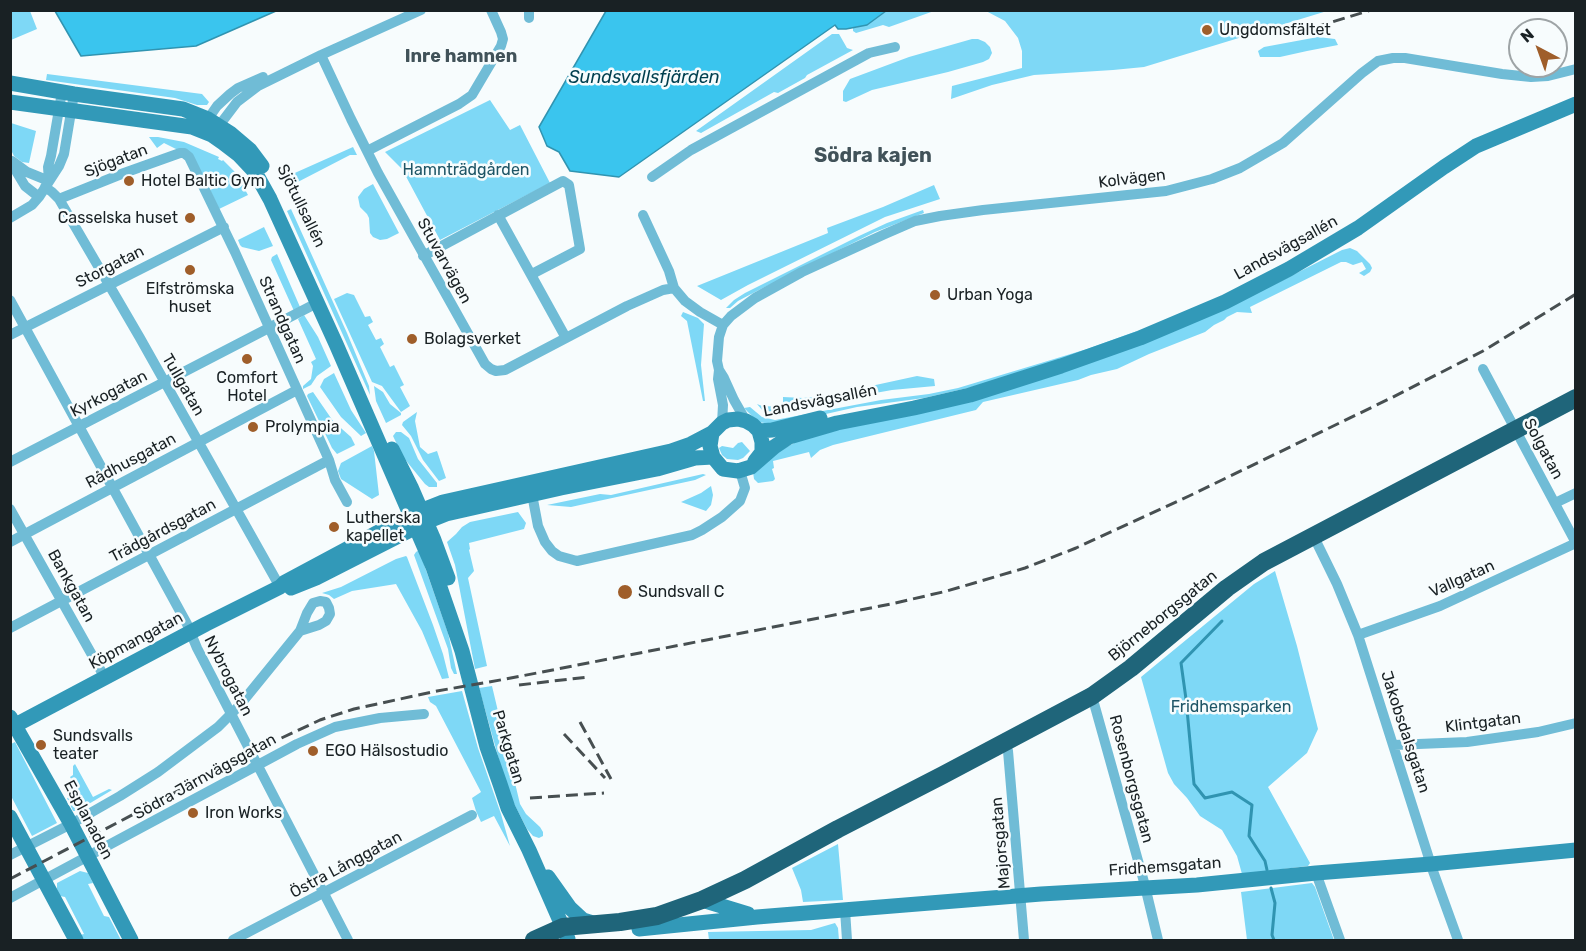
<!DOCTYPE html>
<meta charset="utf-8">
<style>
body{margin:0}
#map{position:relative;width:1586px;height:951px;overflow:hidden;background:#f7fcfd;font-family:Rubik,sans-serif}
canvas{display:block}
.frame{position:absolute;inset:0;border:12px solid #192124;pointer-events:none}
.north{position:absolute;left:1508px;top:18px;width:60px;height:60px;box-sizing:border-box;background:#f7fcfd;border:2px solid #9ea4a6;border-radius:50%;rotate:319deg;font-size:16px;font-weight:700;line-height:24px;text-align:center;color:#192124}
.north::after{content:'';display:block;margin:auto;width:21px;height:27px;background:#9f5e2a;clip-path:polygon(50% 0,100% 100%,50% 72%,0 100%)}
</style>
<div id="map">
<canvas width="1586" height="951"></canvas>
<div class="frame"></div>
<div class="north">N</div>
</div>
<script>
const c = document.querySelector('canvas').getContext('2d');
c.lineJoin = 'round';
function paint(path, color) {
  c.fillStyle = color;
  c.fill(path, 'evenodd');
}
function toPath(rows) {
  const path = new Path2D();
  for (const r of rows) {
    path.moveTo(r[0], r[1]);
    for (let i = 2; i < r.length; i += 2) path.lineTo(r[i], r[i + 1]);
  }
  return path;
}
function stroke(path, color, width, dash) {
  c.strokeStyle = color;
  c.lineWidth = width;
  c.lineCap = dash ? 'butt' : 'round';
  c.setLineDash(dash || []);
  c.stroke(path);
}
function label(font, color, halo, rows, align = 'center') {
  c.font = font + ' Rubik,sans-serif';
  c.lineWidth = 5;
  c.setLineDash([]);
  c.textBaseline = 'middle';
  c.strokeStyle = halo;
  c.fillStyle = color;
  for (const [text, x, y, turn = 0] of rows) {
    c.save();
    c.translate(x, y);
    c.rotate((+turn || 0) * Math.PI / 180);
    c.textAlign = isNaN(turn) ? turn : align;
    if (halo) c.strokeText(text, 0, 0);
    c.fillText(text, 0, 0);
    c.restore();
  }
}
const green = toPath([
 [15,10,30,11,37,29,11,40,11,12],
 [886,11,934,11,889,27,883,25,856,33,853,31,853,28,867,25],
 [986,11,1327,11,1144,67,1113,70,1034,75,992,85,951,99,952,86,1022,68,1022,51,1018,38,1005,21],
 [832,34,839,34,847,48,853,50,807,75,805,78,778,93,774,92,701,133,696,131],
 [1318,37,1335,39,1338,45,1307,51,1280,57,1260,57,1258,51,1264,47],
 [972,39,978,39,985,42,990,47,992,53,989,59,983,62,948,72,872,90,846,102,843,101,843,91,850,79,909,57],
 [47,74,202,94,209,102,207,105,197,105,175,98,46,80],
 [490,100,510,130,520,125,550,183,440,240,402,169,385,152],
 [11,123,36,131,29,163,22,162,14,156,11,150],
 [149,137,158,137,184,142,219,157,218,159,222,161,223,160,236,173,248,195,219,209,210,190,217,187,214,180,207,183,178,150,164,143,157,148],
 [353,147,357,155,350,155,292,185,288,176],
 [373,184,399,233,387,239,380,240,373,237,370,233,369,218,367,214,360,207,358,197,364,189],
 [934,185,940,199,885,217,748,285,721,300,697,286,828,233,827,228,883,207],
 [291,209,347,333,369,386,370,395,287,211],
 [923,210,924,213,875,232,757,291,738,301,730,308,726,308,734,300,745,293,859,236,887,223],
 [264,227,273,246,259,251,242,247,240,245,238,240],
 [1350,248,1357,251,1370,264,1372,268,1370,272,1364,276,1359,273,1366,269,1362,262,1353,265,1346,262,1341,262,1250,307,1252,313,1237,312,1227,317,1224,320,1214,325,1205,332,1149,354,1117,369,1091,375,1078,380,983,402,976,410,833,445,820,450,811,458,809,452,773,461,774,468,772,469,775,479,773,481,758,483,754,479,753,472,764,459,815,432,895,418,1275,284,1342,250],
 [277,254,300,307,294,311,271,260,272,257],
 [347,293,354,295,365,317,370,316,373,322,368,325,376,340,381,338,384,344,380,347,390,367,394,365,404,385,400,387,410,406,401,412,382,386,372,382,334,299],
 [683,312,698,318,704,324,701,365,705,401,703,401,687,321,681,316],
 [304,315,318,337,331,366,317,376,311,385,303,389,303,386,311,379,313,366,311,362,316,359,298,319],
 [1137,331,1137,333,1086,352,972,387,924,398,857,407,777,425,758,422,744,408,750,407,762,417,775,420,881,400,929,394,958,388,1041,363,1087,349],
 [334,373,351,410,366,433,361,436,341,417,320,387,324,379],
 [917,376,934,379,935,386,892,390,847,398,788,411,771,412,763,411,757,404,762,406,783,407,783,397,803,398,825,396],
 [374,386,383,392,390,404,401,413,401,415,386,423,376,401],
 [313,392,333,421,351,437,355,445,337,454,332,448,307,396,308,394],
 [417,412,415,421,420,447,428,454,437,451,446,478,439,481,423,460,411,436,402,425,403,422],
 [396,432,401,432,409,438,418,459,437,483,437,487,429,487,425,484,403,457,393,436],
 [742,442,750,451,743,458,738,460,727,459,722,455,719,448,722,446,733,448,738,443],
 [372,446,374,451,379,495,372,499,341,479,338,471,341,463],
 [703,474,706,475,695,480,580,505,571,507,547,505,600,494,611,495],
 [711,486,713,495,711,505,706,511,681,502,701,493],
 [518,512,526,523,524,529,469,543,470,549,469,550,474,571,468,578,487,666,475,669,455,565,447,542,456,534,462,527,470,522],
 [419,550,448,633,457,674,454,674,451,668,448,649,414,555,416,552],
 [406,556,407,557,433,625,443,654,449,678,442,679,422,631,396,584,352,591,334,599,329,595,322,593,341,587,396,559],
 [1275,571,1297,646,1318,729,1307,753,1268,787,1310,863,1308,866,1242,874,1237,856,1222,830,1200,816,1187,798,1174,784,1168,773,1141,677,1254,584],
 [492,686,520,804,526,814,540,827,543,832,543,836,539,838,533,836,527,829,513,802,503,774,479,688],
 [462,691,478,748,501,814,510,846,494,816,481,822,476,811,472,798,481,792,436,706,430,702,428,697],
 [15,742,57,823,32,836,11,796,11,744],
 [75,764,93,797,109,789,112,790,77,811,73,811,67,798,70,797,71,799,75,797,74,794,78,792,70,777,73,775,73,766],
 [838,844,843,900,803,902,801,890,792,868],
 [80,871,88,873,93,883,88,884,104,916,109,917,121,940,83,940,80,935,84,934,65,897,60,896,57,889,57,883],
 [1312,883,1315,887,1334,940,1247,940,1241,892],
 [835,923,838,928,839,940,709,940,708,932,811,930]
]);
const water = toPath([
 [55,11,276,11,196,46,81,56,55,11],
 [606,11,606,10,886,11,867,25,846,29,838,29,835,25,619,177,570,171,559,152,547,146,539,127,606,11]
]);
const stream = toPath([
 [1222,621,1181,663,1186,699,1194,784,1205,798,1232,792,1252,805,1249,836,1265,861,1267,870],
 [1271,888,1275,903,1272,935,1274,940]
]);
const street = toPath([
 [529,18,529,10],
 [321,55,351,119,378,173,485,364,491,369,496,371,505,370,627,306,663,290,674,288,685,301,700,312,723,325],
 [206,126,208,119,217,106,230,94,238,88,263,77],
 [215,131,237,102,258,86,321,55,421,10],
 [367,151,459,104,472,95,501,46,503,39,501,32,491,10],
 [10,161,25,186,39,197],
 [12,161,27,172,49,181],
 [652,177,691,150,869,53,895,47],
 [49,181,48,167,51,156,62,92],
 [45,187,52,192,59,199,140,338,280,587],
 [59,199,124,173,180,153,184,153,189,157,235,252,329,460,335,480,347,502],
 [498,215,566,338],
 [643,215,669,271,674,288],
 [10,218,32,205,39,197,59,166,64,154,74,94],
 [423,256,563,181,569,185,580,249,532,274],
 [10,300,187,624,197,648,348,940],
 [10,335,224,227],
 [1483,369,1576,543],
 [719,370,724,378,734,400,746,421],
 [722,423,723,405,718,379,719,370,717,361,719,337,723,325,731,316,755,298,802,272,885,234,915,221,940,216,983,210,1166,191,1212,179,1240,168,1283,143,1362,73,1378,61,1393,58,1405,58,1502,74,1531,77,1548,76,1576,69],
 [10,462,317,303],
 [531,489,538,526,545,542,552,551,559,556,577,561,692,535,702,530,722,517,740,501,745,488,740,471],
 [1555,503,1576,493],
 [10,509,105,678],
 [1313,535,1337,584,1358,635,1433,871,1458,940],
 [10,542,297,390],
 [10,628,329,460],
 [1358,635,1440,606,1576,543],
 [1092,696,1144,882,1158,940],
 [1005,742,1008,751,1024,940],
 [1394,745,1467,742,1538,732,1576,723],
 [10,855,71,824,120,796,158,772,218,727,239,706,300,631,307,613,313,603,320,601,326,602,329,608,330,614,326,621,319,625,300,631],
 [1316,873,1340,940],
 [10,898,297,744,335,727,380,718,424,714],
 [845,910,847,940],
 [233,940,472,815]
]);
const secondary = toPath([
 [10,83,74,94,183,109,208,119,230,133,250,150,262,166],
 [10,102,192,127,212,135,222,142,239,155,255,172,270,199,336,344,433,567,462,651,487,747,500,784,508,808,529,850,568,939],
 [759,431,772,430,820,418],
 [712,433,710,446,713,457,723,469,738,471,751,467,774,447,789,437,837,423,914,408,970,395,1061,366,1140,338,1225,302,1289,269,1358,228,1444,167,1476,146,1576,104],
 [392,449,411,487,434,540,448,578],
 [291,588,316,578,426,522,446,514,561,488,657,469,695,458,713,457],
 [10,717,71,824,131,940],
 [10,728,206,624,280,587,285,582,410,515,443,502,671,451,691,444,712,433,722,423,728,420,738,419,746,421,753,425,759,431,762,442,762,452,755,461],
 [10,817,76,940],
 [548,877,570,908,583,920,596,924],
 [702,900,748,914],
 [639,929,757,917,1041,894,1197,885,1316,873,1431,864,1576,850]
]);
const highway = toPath([
 [534,940,563,927,620,922,657,916,702,900,745,880,838,829,943,775,1092,696,1131,668,1227,588,1264,562,1576,398]
]);
const rail = toPath([
 [1316,27,1371,10],
 [519,685,588,677],
 [580,722,611,779],
 [564,734,605,778],
 [530,798,604,793],
 [10,879,258,749,320,720,354,709,437,691,506,679,891,604,947,591,1025,568,1076,548,1189,496,1391,398,1483,351,1576,294]
]);
const markers = [
 [1207,30,6,"#9f5e2a"],
 [129,181,6,"#9f5e2a"],
 [190,218,6,"#9f5e2a"],
 [190,270,6,"#9f5e2a"],
 [935,295,6,"#9f5e2a"],
 [412,339,6,"#9f5e2a"],
 [247,359,6,"#9f5e2a"],
 [253,427,6,"#9f5e2a"],
 [334,527,6,"#9f5e2a"],
 [625,592,8,"#9f5e2a"],
 [41,745,6,"#9f5e2a"],
 [313,751,6,"#9f5e2a"],
 [193,813,6,"#9f5e2a"]
];
const poiNames = [
 ["Ungdomsfältet",1219,30],
 ["Hotel Baltic Gym",141,181],
 ["Casselska huset",178,218,"right"],
 ["Elfströmska",190,289,"center"],
 ["huset",190,307,"center"],
 ["Urban Yoga",947,295],
 ["Bolagsverket",424,339],
 ["Comfort",247,378,"center"],
 ["Hotel",247,396,"center"],
 ["Prolympia",265,427],
 ["Lutherska",346,518],
 ["kapellet",346,536],
 ["Sundsvall C",638,592],
 ["Sundsvalls",53,736],
 ["teater",53,754],
 ["EGO Hälsostudio",325,751],
 ["Iron Works",205,813]
];
const streetNames = [
 ["Sjögatan",116,161,-21],
 ["Kolvägen",1132,179,-7],
 ["Sjötullsallén",301,206,64],
 ["Landsvägsallén",1286,248,-29],
 ["Stuvarvägen",444,261,61],
 ["Storgatan",110,267,-27],
 ["Strandgatan",282,320,66],
 ["Tullgatan",183,385,60],
 ["Kyrkogatan",109,394,-27],
 ["Landsvägsallén",820,401,-11],
 ["Solgatan",1543,449,62],
 ["Rådhusgatan",131,461,-28],
 ["Trädgårdsgatan",163,531,-28],
 ["Vallgatan",1462,579,-24],
 ["Bankgatan",71,586,61],
 ["Björneborgsgatan",1163,616,-39],
 ["Köpmangatan",136,641,-28],
 ["Nybrogatan",228,676,63],
 ["Klintgatan",1483,723,-7],
 ["Jakobsdalsgatan",1405,732,72],
 ["Parkgatan",508,747,73],
 ["Södra Järnvägsgatan",205,777,-29],
 ["Rosenborgsgatan",1131,779,75],
 ["Esplanaden",88,820,62],
 ["Majorsgatan",1001,843,-95],
 ["Östra Långgatan",346,865,-28],
 ["Fridhemsgatan",1165,867,-4]
];
const parkNames = [
 ["Hamnträdgården",466,170],
 ["Fridhemsparken",1231,707]
];
const neighbourhoodNames = [
 ["Inre hamnen",461,57]
];
const waterNames = [
 ["Sundsvallsfjärden",644,78]
];
const quarterNames = [
 ["Södra kajen",873,156]
];
paint(green, '#7ed8f6');
paint(water, '#3ac5ee');
stroke(water, '#3094b1', 1.5);
stroke(stream, '#3094b1', 3);
stroke(street, '#70bcd6', 10);
stroke(secondary, '#3299b8', 15);
stroke(highway, '#1f657a', 18);
stroke(rail, '#474f51', 3, [12, 6]);
for (const [x, y, r, color] of markers) {
  const dot = new Path2D();
  dot.arc(x, y, r, 0, 2 * Math.PI);
  c.fillStyle = color;
  c.fill(dot);
  stroke(dot, '#f7fcfd', 2);
}
label('16px', '#192124', '#f7fcfd', poiNames, 'left');
label('16px', '#192124', '#f7fcfd', streetNames);
label('16px', '#1e5566', '#f7fcfd', parkNames);
label('bold 18px', '#415259', '#f7fcfd', neighbourhoodNames);
label('italic 18px', '#003f4f', '#f7fcfd', waterNames);
label('bold 20px', '#415259', '#f7fcfd', quarterNames);
</script>
